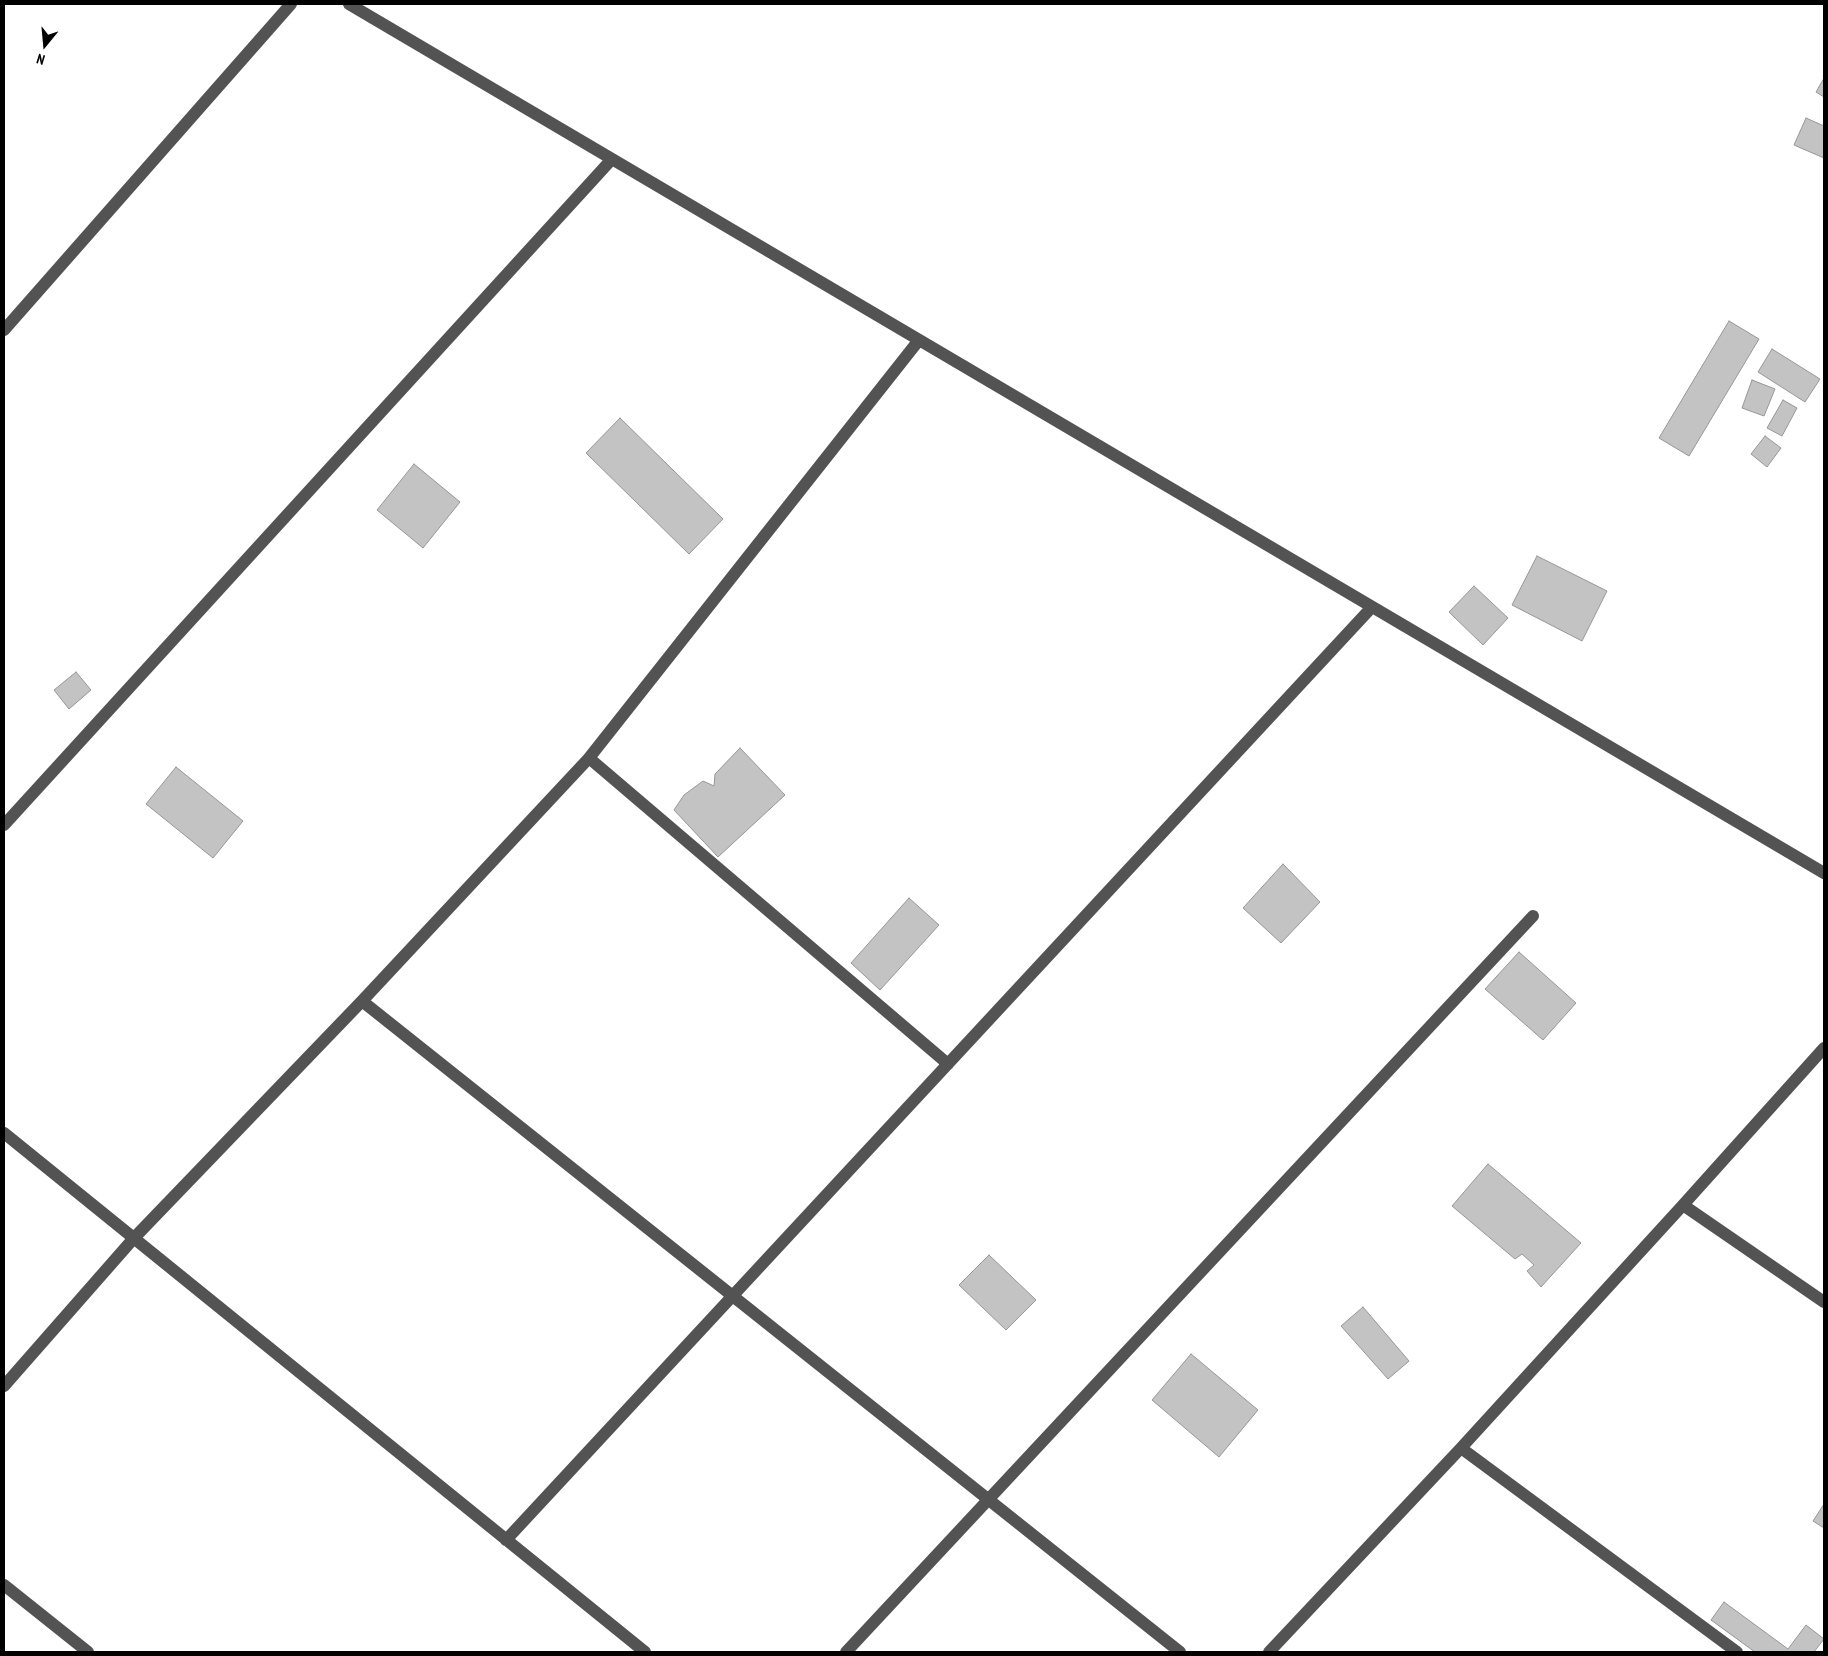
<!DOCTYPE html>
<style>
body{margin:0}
#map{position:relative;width:1828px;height:1656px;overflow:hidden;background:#fff;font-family:"PT Sans Narrow",sans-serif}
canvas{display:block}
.frame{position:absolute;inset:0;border:5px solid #000;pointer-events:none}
.north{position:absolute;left:20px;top:20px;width:50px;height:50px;-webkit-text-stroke:4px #fff;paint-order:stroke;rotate:197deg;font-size:14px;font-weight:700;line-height:20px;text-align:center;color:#000}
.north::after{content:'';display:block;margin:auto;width:18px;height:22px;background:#000;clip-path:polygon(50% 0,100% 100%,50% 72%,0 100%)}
</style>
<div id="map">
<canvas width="1828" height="1656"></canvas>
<div class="frame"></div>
<div class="north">N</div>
</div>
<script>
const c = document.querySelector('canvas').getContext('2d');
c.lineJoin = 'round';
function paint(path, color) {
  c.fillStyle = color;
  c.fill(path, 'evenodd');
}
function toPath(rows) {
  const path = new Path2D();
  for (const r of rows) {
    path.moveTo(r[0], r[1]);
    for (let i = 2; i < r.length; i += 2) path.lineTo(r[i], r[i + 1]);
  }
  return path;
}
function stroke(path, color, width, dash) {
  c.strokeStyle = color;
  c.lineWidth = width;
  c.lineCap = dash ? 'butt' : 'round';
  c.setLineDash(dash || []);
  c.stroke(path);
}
const building = toPath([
 [1824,78,1824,97,1816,92,1824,78],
 [1806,118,1824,126,1824,158,1794,145,1806,118],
 [1729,321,1759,339,1689,456,1659,438,1729,321],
 [1772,349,1820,379,1805,402,1758,372,1772,349],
 [1752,380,1775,389,1764,416,1742,408,1752,380],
 [1783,400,1797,408,1782,436,1767,428,1783,400],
 [620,418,723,519,689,554,586,453,620,418],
 [1765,436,1781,448,1767,467,1751,454,1765,436],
 [414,464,460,502,423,548,377,510,414,464],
 [1537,556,1607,591,1582,641,1512,605,1537,556],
 [1474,586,1508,618,1483,645,1449,612,1474,586],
 [76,672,91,690,69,709,54,690,76,672],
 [740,748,785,795,718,857,674,810,684,795,703,781,714,786,715,774,740,748],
 [176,767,243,821,213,858,146,804,176,767],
 [1283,864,1320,902,1281,943,1243,908,1283,864],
 [909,898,939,925,880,990,851,963,909,898],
 [1519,952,1576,1003,1543,1040,1485,989,1519,952],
 [1488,1164,1581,1243,1541,1287,1527,1271,1534,1265,1522,1254,1515,1259,1452,1206,1488,1164],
 [989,1255,1036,1300,1006,1330,959,1285,989,1255],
 [1363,1307,1409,1361,1388,1379,1341,1326,1363,1307],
 [1191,1354,1258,1410,1219,1457,1152,1400,1191,1354],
 [1824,1504,1824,1528,1813,1521,1824,1504],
 [1724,1602,1788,1649,1806,1625,1824,1639,1814,1652,1755,1652,1711,1620,1724,1602]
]);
const minor = toPath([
 [349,4,1824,873],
 [4,330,291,4],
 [589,758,948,1064],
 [4,825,612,159],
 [362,1001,1180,1652],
 [4,1133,645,1652],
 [1683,1205,1824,1302],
 [4,1386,134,1238,362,1001,589,758,919,340],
 [1461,1448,1737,1652],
 [506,1540,1372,607],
 [4,1585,88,1652],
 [846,1652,1533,916],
 [1269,1652,1461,1448,1683,1205,1824,1048]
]);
paint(building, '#c3c3c3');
stroke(building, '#979797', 1);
stroke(minor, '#535353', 12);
</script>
